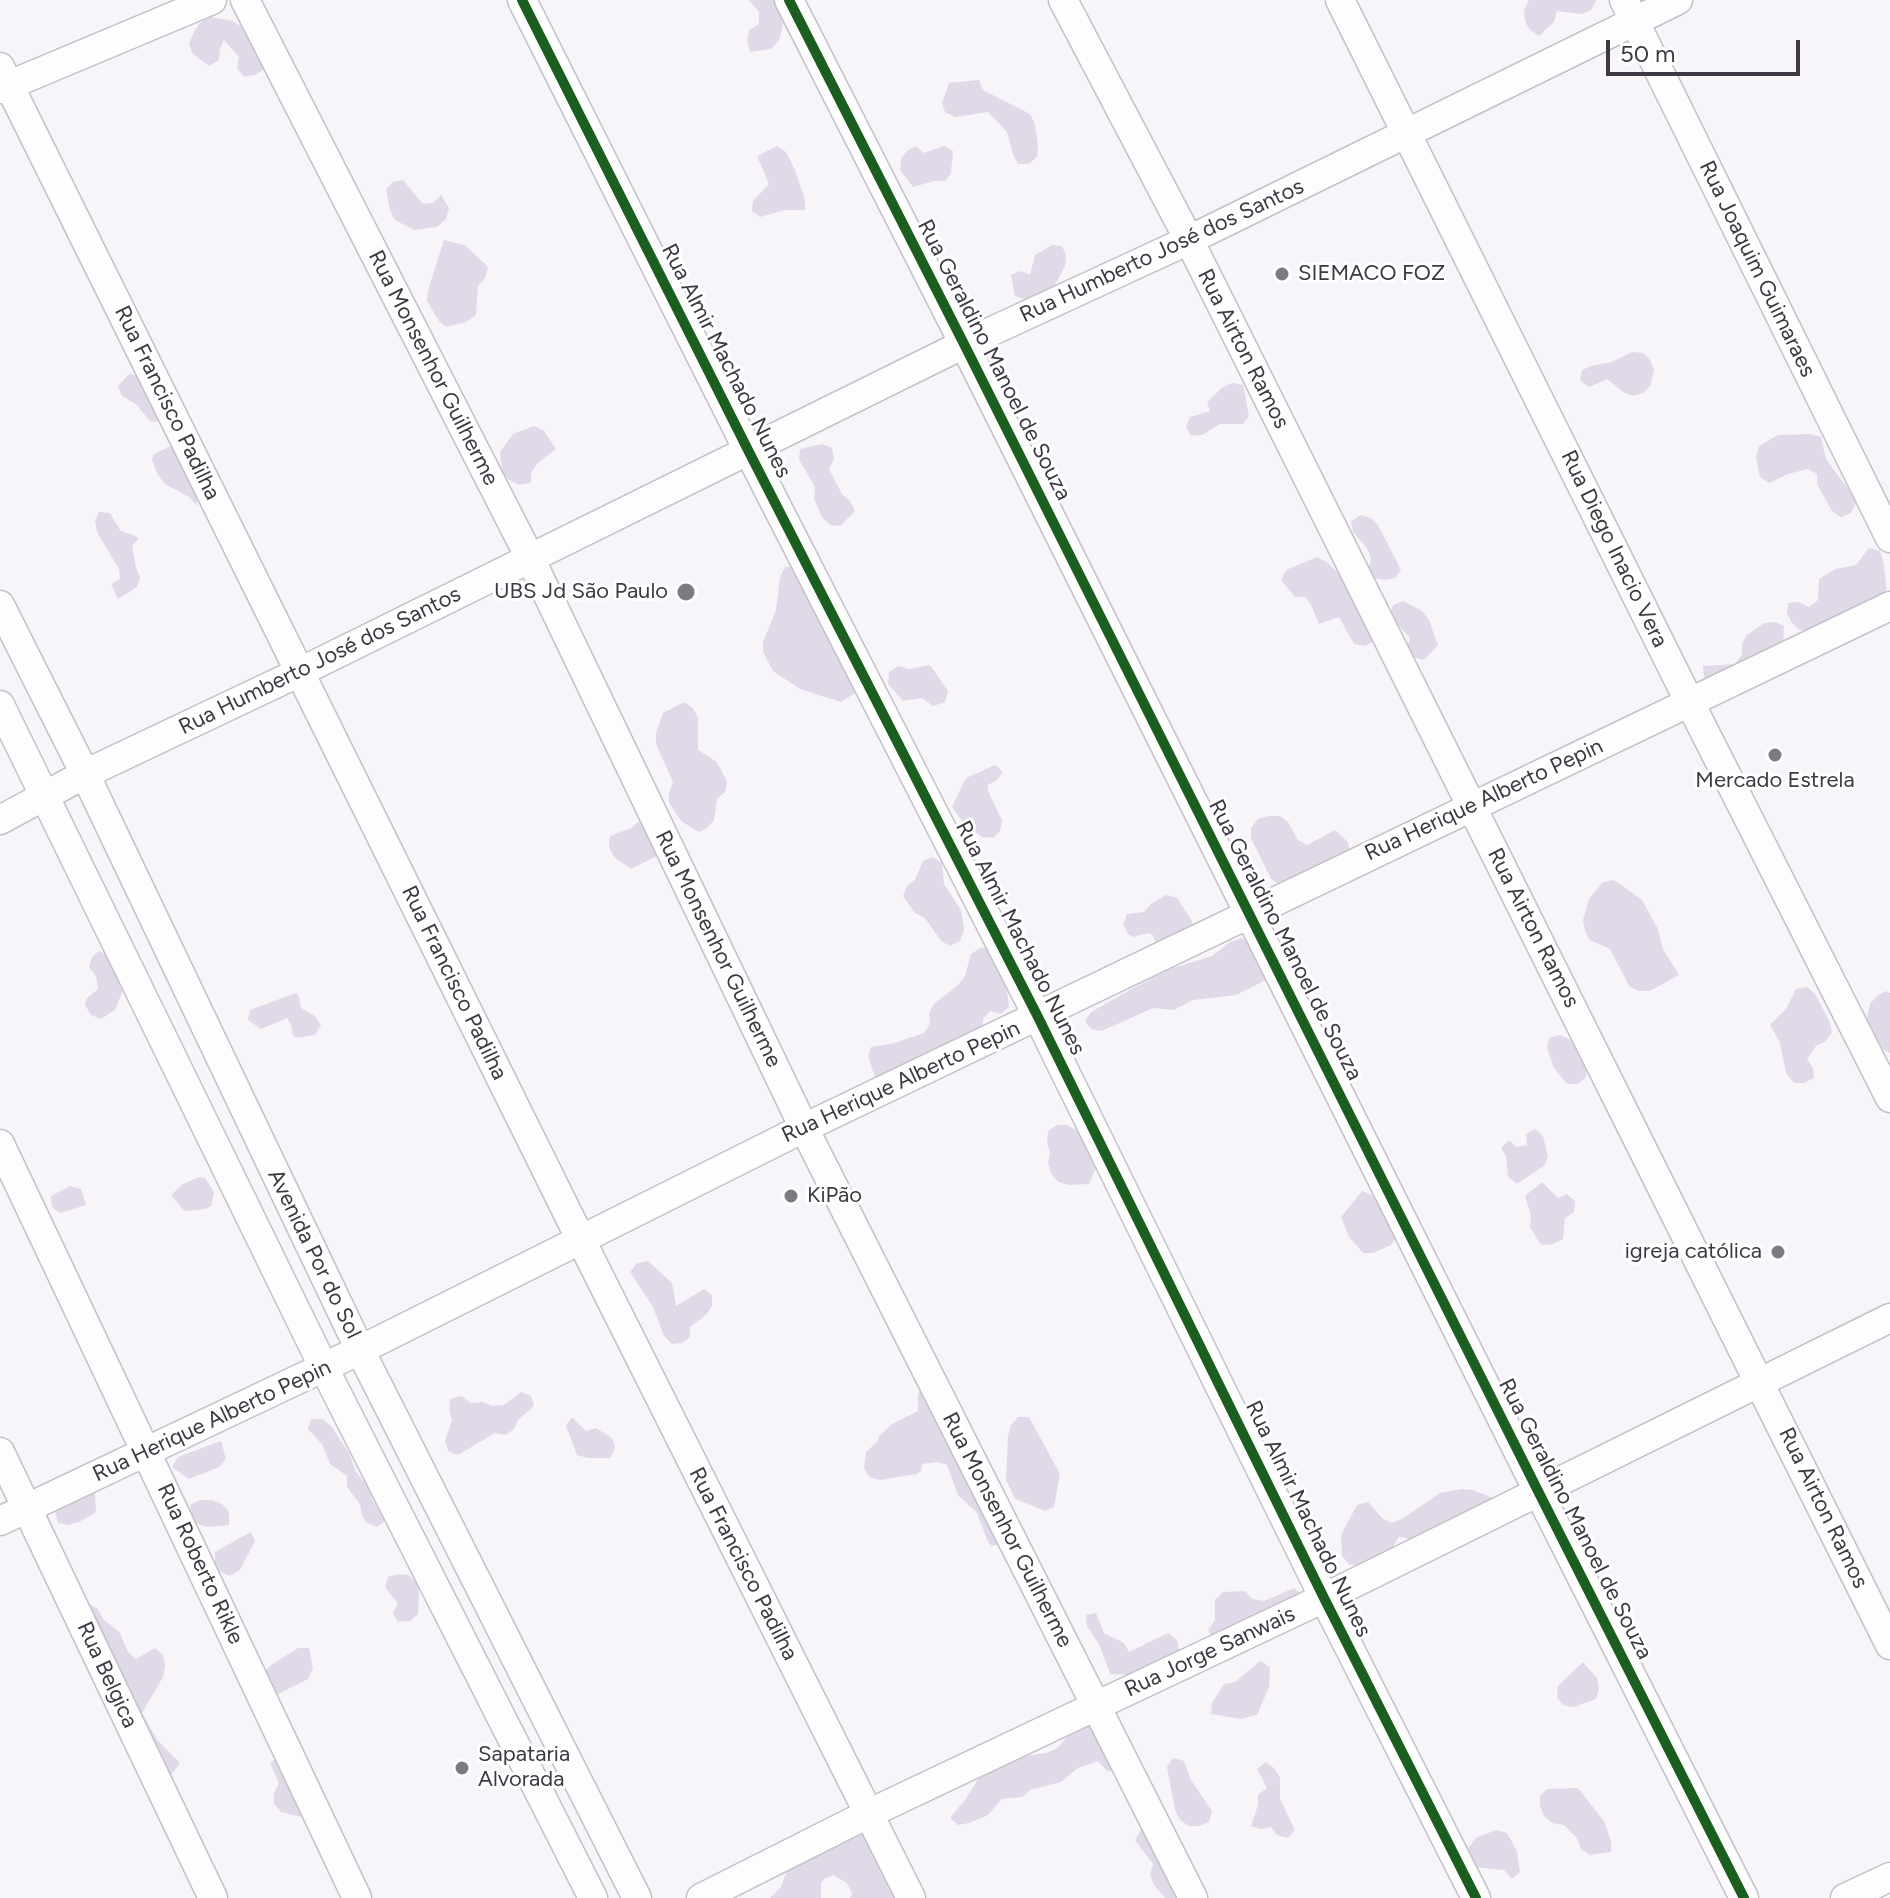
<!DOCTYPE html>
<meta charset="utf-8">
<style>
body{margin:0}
#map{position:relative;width:1890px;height:1898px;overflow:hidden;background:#f7f4fa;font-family:Figtree,sans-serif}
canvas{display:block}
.scale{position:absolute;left:1606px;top:40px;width:194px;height:36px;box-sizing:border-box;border:4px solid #3d3843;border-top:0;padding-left:10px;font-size:24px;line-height:28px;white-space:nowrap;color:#3d3843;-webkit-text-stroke:6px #fff;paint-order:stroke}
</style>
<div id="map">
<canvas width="1890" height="1898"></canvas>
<div class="scale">50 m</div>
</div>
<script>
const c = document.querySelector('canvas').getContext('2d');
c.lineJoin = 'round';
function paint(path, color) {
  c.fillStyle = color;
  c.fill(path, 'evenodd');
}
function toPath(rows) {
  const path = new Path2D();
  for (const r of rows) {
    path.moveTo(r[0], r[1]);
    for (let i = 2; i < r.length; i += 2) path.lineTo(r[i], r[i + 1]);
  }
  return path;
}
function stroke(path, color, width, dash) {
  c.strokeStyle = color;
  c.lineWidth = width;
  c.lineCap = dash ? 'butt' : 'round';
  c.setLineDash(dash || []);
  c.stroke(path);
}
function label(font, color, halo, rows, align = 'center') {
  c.font = font + ' Figtree,sans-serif';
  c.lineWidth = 6;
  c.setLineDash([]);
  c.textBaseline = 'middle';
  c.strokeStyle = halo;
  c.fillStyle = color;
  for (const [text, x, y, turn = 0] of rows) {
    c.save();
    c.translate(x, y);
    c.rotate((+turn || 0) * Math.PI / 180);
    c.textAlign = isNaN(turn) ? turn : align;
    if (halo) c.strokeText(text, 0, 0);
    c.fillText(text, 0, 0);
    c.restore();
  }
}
const green = toPath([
 [749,0,778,0,783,19,782,30,779,40,771,49,750,52,747,41,749,30,759,24,759,12],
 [1529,0,1596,0,1596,1,1591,10,1582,14,1557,11,1554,22,1539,36,1530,30,1525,21,1524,10],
 [209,17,230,20,249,30,263,58,264,69,255,75,244,77,237,68,239,57,224,40,220,49,219,60,209,66,192,53,189,43,194,32,200,23],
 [979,80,983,90,1030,114,1035,124,1038,146,1037,157,1029,164,1018,164,1013,154,1007,132,988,112,955,117,945,112,942,103,949,83],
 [777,146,786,152,795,170,805,200,805,210,785,210,760,217,752,211,753,201,769,184,757,156],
 [916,146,924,153,944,146,953,151,951,173,945,181,934,181,913,187,900,170,901,159,907,151],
 [403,180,423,204,433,203,441,195,449,208,446,219,437,227,414,230,395,220,390,210,386,189,393,182],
 [444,240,465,245,488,267,485,278,478,286,476,315,466,322,446,327,438,320,427,301,428,290],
 [1052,245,1062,246,1066,255,1065,266,1055,285,1026,300,1015,296,1011,275,1021,271,1030,275,1035,255],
 [1632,352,1643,353,1650,360,1654,370,1650,386,1643,393,1633,396,1623,392,1607,379,1589,387,1580,380,1582,370,1591,366,1612,362],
 [129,374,141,376,164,418,155,422,150,421,136,404,122,396,118,386],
 [1232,383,1243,385,1249,416,1243,424,1220,424,1202,435,1191,436,1186,427,1190,417,1210,411,1207,402,1223,387],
 [534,426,544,431,556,449,537,464,531,473,531,483,519,485,509,480,502,472,500,452,513,434],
 [1811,434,1821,437,1826,459,1852,494,1856,503,1851,513,1841,517,1832,511,1817,484,1817,474,1808,469,1788,474,1769,483,1760,477,1756,457,1759,446,1778,435],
 [822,444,832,448,834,459,829,469,842,494,850,501,855,511,840,526,830,525,822,517,814,499,815,487,799,460,800,449],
 [172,445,200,495,196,505,189,497,165,484,158,475,152,460,153,455],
 [99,512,110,513,120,530,139,538,132,546,136,568,140,577,137,587,118,599,111,584,120,579,119,569,97,532,95,521],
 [1360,515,1371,518,1378,525,1401,570,1395,578,1384,580,1373,578,1369,568,1371,558,1367,548,1353,532,1351,522],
 [1869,548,1880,551,1883,560,1887,592,1881,601,1811,631,1800,630,1792,623,1787,613,1788,603,1799,602,1809,607,1818,600,1819,579,1836,569,1856,565],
 [1317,557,1327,562,1342,577,1376,640,1365,646,1354,644,1339,617,1319,624,1311,605,1305,597,1295,597,1281,580,1286,570],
 [796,566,860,690,841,702,800,689,773,671,763,652,763,642,776,610,780,577,785,567],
 [1403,601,1422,611,1429,620,1438,645,1424,660,1413,657,1407,649,1410,638,1390,616,1393,605],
 [1775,622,1784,626,1783,647,1712,684,1704,677,1703,666,1735,664,1742,654,1742,644,1747,635,1764,623],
 [930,665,948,691,945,702,933,706,922,698,903,701,888,684,889,672,898,666,909,669],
 [684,702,693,708,698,718,698,750,717,762,727,782,725,792,717,799,714,820,707,828,699,832,681,821,669,803,669,793,673,782,656,744,656,733,663,713],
 [995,765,1003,772,997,780,988,785,988,791,1002,820,1000,831,993,838,982,837,964,824,952,807,966,778],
 [648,814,659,855,631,869,614,857,609,847,610,836,631,828],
 [1268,816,1280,816,1288,822,1298,840,1307,845,1335,830,1348,842,1350,852,1281,885,1271,879,1251,838,1251,828,1258,819],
 [933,857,942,863,944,884,961,910,964,930,960,941,950,946,941,941,925,918,915,913,903,896,907,886,915,880,923,861],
 [1614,880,1642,900,1658,929,1663,949,1679,975,1650,991,1638,991,1629,986,1610,949,1590,940,1585,931,1583,920,1589,899,1603,882],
 [1166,895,1177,898,1192,921,1193,934,1156,945,1153,935,1148,933,1133,937,1128,934,1123,925,1127,914,1144,912,1151,904],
 [1241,938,1250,944,1266,980,1236,995,1193,1000,1174,1010,1153,1008,1102,1031,1091,1029,1085,1021,1091,1012,1139,985,1170,969,1212,956,1230,942],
 [980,948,991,948,1005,976,1009,1007,1001,1014,990,1011,983,1019,982,1031,886,1079,875,1077,868,1056,871,1047,891,1044,924,1033,930,1024,929,1013,934,1004,959,984,965,976,971,954],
 [99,951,109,955,123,990,115,1010,101,1019,91,1015,85,1005,86,999,98,989,96,976,89,967,92,957],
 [1807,987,1815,994,1830,1022,1832,1033,1825,1042,1816,1046,1807,1059,1813,1068,1814,1078,1804,1083,1794,1083,1786,1073,1780,1043,1770,1025,1786,1009,1796,989],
 [1886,991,1890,993,1890,1053,1875,1045,1865,1026,1870,1004,1877,996],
 [296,993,299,997,301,1008,315,1016,321,1025,315,1035,298,1038,293,1036,291,1025,287,1018,261,1029,248,1020,250,1010],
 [1560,1035,1569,1039,1576,1047,1586,1066,1586,1077,1578,1084,1567,1084,1554,1068,1547,1048,1549,1038],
 [1057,1125,1067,1125,1086,1136,1097,1166,1089,1184,1069,1185,1058,1182,1051,1173,1048,1163,1050,1152,1047,1143,1048,1131],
 [1535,1129,1543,1136,1548,1157,1545,1165,1517,1184,1508,1177,1506,1156,1501,1148,1509,1140,1517,1147,1527,1145,1526,1134],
 [199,1177,205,1178,214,1192,211,1206,205,1209,184,1211,171,1195,183,1184],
 [1542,1182,1558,1198,1567,1194,1575,1201,1574,1212,1565,1218,1563,1239,1553,1244,1541,1245,1530,1227,1531,1216,1525,1196],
 [70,1186,81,1189,86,1205,60,1213,52,1207,51,1196],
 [1362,1191,1372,1195,1380,1204,1397,1236,1391,1245,1373,1253,1363,1253,1349,1237,1341,1217],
 [648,1261,672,1283,676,1306,704,1289,712,1295,712,1306,706,1315,690,1327,690,1337,682,1343,672,1344,664,1336,653,1307,630,1272,637,1263],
 [924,1388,1002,1543,992,1546,988,1542,977,1513,958,1495,947,1465,937,1462,922,1464,921,1471,917,1474,880,1480,869,1477,864,1468,866,1452,878,1441,879,1436,892,1424,918,1411,918,1395,920,1390],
 [521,1392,531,1396,534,1406,518,1420,514,1429,506,1435,495,1433,458,1455,449,1452,445,1441,452,1420,449,1410,450,1399,462,1396,471,1403,482,1402,492,1406,504,1405],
 [572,1417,586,1431,596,1428,612,1438,615,1448,610,1458,588,1458,577,1455,566,1426],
 [1018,1417,1029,1417,1060,1474,1054,1507,1045,1511,1015,1499,1006,1480,1008,1436,1011,1425],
 [311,1419,322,1419,331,1426,349,1453,356,1472,370,1489,372,1499,385,1521,377,1527,367,1523,362,1515,360,1504,347,1487,347,1476,330,1464,322,1444,308,1429],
 [221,1441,226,1459,219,1467,189,1479,172,1467,178,1457],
 [90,1488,95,1494,96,1512,79,1522,68,1525,58,1523,55,1512,58,1501],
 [1462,1489,1473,1490,1493,1498,1489,1514,1420,1541,1399,1537,1388,1555,1359,1566,1349,1564,1342,1556,1341,1535,1357,1505,1368,1502,1382,1518,1392,1523,1402,1519,1440,1493],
 [200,1500,212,1500,222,1504,229,1512,229,1525,208,1527,198,1524,191,1515,190,1505],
 [251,1532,255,1541,240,1570,230,1576,220,1572,215,1563,215,1552],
 [398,1574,409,1575,416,1582,419,1592,418,1614,410,1621,398,1622,393,1613,398,1604,385,1587,388,1577],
 [1294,1588,1302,1595,1214,1639,1208,1630,1215,1620,1215,1600,1223,1592,1245,1591,1252,1599,1264,1601],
 [88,1603,98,1609,103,1619,120,1633,128,1652,136,1659,155,1648,163,1655,165,1666,163,1677,142,1713,158,1741,180,1763,170,1776,161,1771,108,1652,108,1642,90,1630,81,1611],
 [1096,1613,1104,1633,1124,1643,1129,1652,1168,1633,1177,1640,1181,1660,1130,1675,1110,1674,1099,1644,1087,1626,1086,1615],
 [298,1648,309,1648,313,1668,308,1679,278,1694,264,1683,264,1672,271,1665],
 [1260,1661,1270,1667,1269,1687,1257,1715,1241,1719,1211,1714,1212,1703,1224,1684,1235,1682],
 [1583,1662,1597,1678,1599,1689,1596,1699,1574,1707,1563,1705,1557,1697,1558,1686],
 [1091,1724,1117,1768,1108,1772,1098,1761,1078,1768,1061,1782,1030,1790,1022,1797,1002,1799,988,1815,969,1823,958,1825,950,1818,965,1800,982,1773,993,1771,1011,1758,1046,1753,1056,1749,1071,1733],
 [279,1756,304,1806,302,1817,281,1812,274,1804,274,1793,279,1783,270,1763],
 [1173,1758,1184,1761,1191,1780,1212,1811,1209,1822,1199,1826,1189,1826,1180,1820,1175,1810,1167,1767],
 [1266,1762,1275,1769,1280,1778,1280,1799,1295,1830,1288,1838,1277,1835,1271,1827,1261,1829,1251,1826,1258,1805,1258,1795,1267,1788,1257,1769],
 [1578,1788,1604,1821,1611,1841,1611,1852,1590,1855,1581,1849,1577,1838,1564,1825,1552,1823,1544,1816,1540,1806,1540,1796,1547,1789],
 [859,1824,895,1898,850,1898,852,1893,847,1883,833,1875,824,1879,821,1883,821,1898,770,1898,781,1887,787,1870],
 [1141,1830,1151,1830,1184,1898,1165,1898,1154,1885,1150,1875,1153,1864,1135,1840],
 [1496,1830,1507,1833,1517,1851,1520,1872,1512,1879,1504,1870,1473,1867,1469,1858,1469,1847,1476,1838]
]);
const minor = toPath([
 [245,0,530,558,804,1128,1193,1898],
 [522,0,749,452,1038,1017,1324,1598,1476,1898],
 [789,0,964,344,1538,1491,1744,1898],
 [1063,0,1189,240,1890,1645],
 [1340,0,1690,703,1890,1098],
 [1624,0,1890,538],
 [0,67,581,1240,911,1898],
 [0,89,212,0],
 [0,605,85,774,360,1350,637,1898],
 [0,705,324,1368,593,1898],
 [0,820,85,774,300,672,964,344,1189,240,1678,0],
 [0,1144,357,1898],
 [0,1452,213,1898],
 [0,1521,360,1350,804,1128,1890,606],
 [701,1898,868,1814,1324,1598,1890,1318],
 [1845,1898,1890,1877]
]);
const cycleway = toPath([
 [522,0,749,452,1038,1017,1324,1598,1476,1898],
 [789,0,964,344,1538,1491,1744,1898]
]);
const markers = [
 [1282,274,8,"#7e7a83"],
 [686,592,10,"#7e7a83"],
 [1775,755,8,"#7e7a83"],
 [791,1196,8,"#7e7a83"],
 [1778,1252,8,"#7e7a83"],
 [462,1768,8,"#7e7a83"]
];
const streetNames = [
 ["Rua Humberto José dos Santos",1162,251,-25],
 ["Rua Joaquim Guimaraes",1757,269,64],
 ["Rua Airton Ramos",1243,349,63],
 ["Rua Geraldino Manoel de Souza",994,360,63],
 ["Rua Almir Machado Nunes",726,361,63],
 ["Rua Monsenhor Guilherme",433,368,63],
 ["Rua Francisco Padilha",167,403,64],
 ["Rua Diego Inacio Vera",1614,549,64],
 ["Rua Humberto José dos Santos",320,661,-26],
 ["Rua Herique Alberto Pepin",1484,800,-25],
 ["Rua Airton Ramos",1533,928,63],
 ["Rua Almir Machado Nunes",1020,938,63],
 ["Rua Geraldino Manoel de Souza",1285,940,63],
 ["Rua Monsenhor Guilherme",718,949,64],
 ["Rua Francisco Padilha",454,983,64],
 ["Rua Herique Alberto Pepin",901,1082,-25],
 ["Avenida Por do Sol",314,1254,64],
 ["Rua Herique Alberto Pepin",212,1421,-25],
 ["Rua Airton Ramos",1823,1508,64],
 ["Rua Almir Machado Nunes",1308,1519,64],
 ["Rua Geraldino Manoel de Souza",1575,1519,63],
 ["Rua Monsenhor Guilherme",1007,1530,63],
 ["Rua Roberto Rikle",200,1564,65],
 ["Rua Francisco Padilha",743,1564,63],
 ["Rua Jorge Sanwais",1210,1652,-25],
 ["Rua Belgica",107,1675,65]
];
const poiNames = [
 ["SIEMACO FOZ",1298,274],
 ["UBS Jd São Paulo",668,592,"right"],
 ["Mercado Estrela",1775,781,"center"],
 ["KiPão",807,1196],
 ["igreja católica",1762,1252,"right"],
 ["Sapataria",478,1755],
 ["Alvorada",478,1780]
];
paint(green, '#e0dae8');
stroke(minor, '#c3c0c8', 31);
stroke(minor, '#fefdfe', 28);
stroke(cycleway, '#1b5e20', 10);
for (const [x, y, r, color] of markers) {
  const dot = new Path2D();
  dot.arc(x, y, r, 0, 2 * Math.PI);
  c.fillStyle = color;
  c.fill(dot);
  stroke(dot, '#fff', 3);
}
label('22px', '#3d3843', '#fff', streetNames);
label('22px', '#3d3843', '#fff', poiNames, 'left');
</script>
